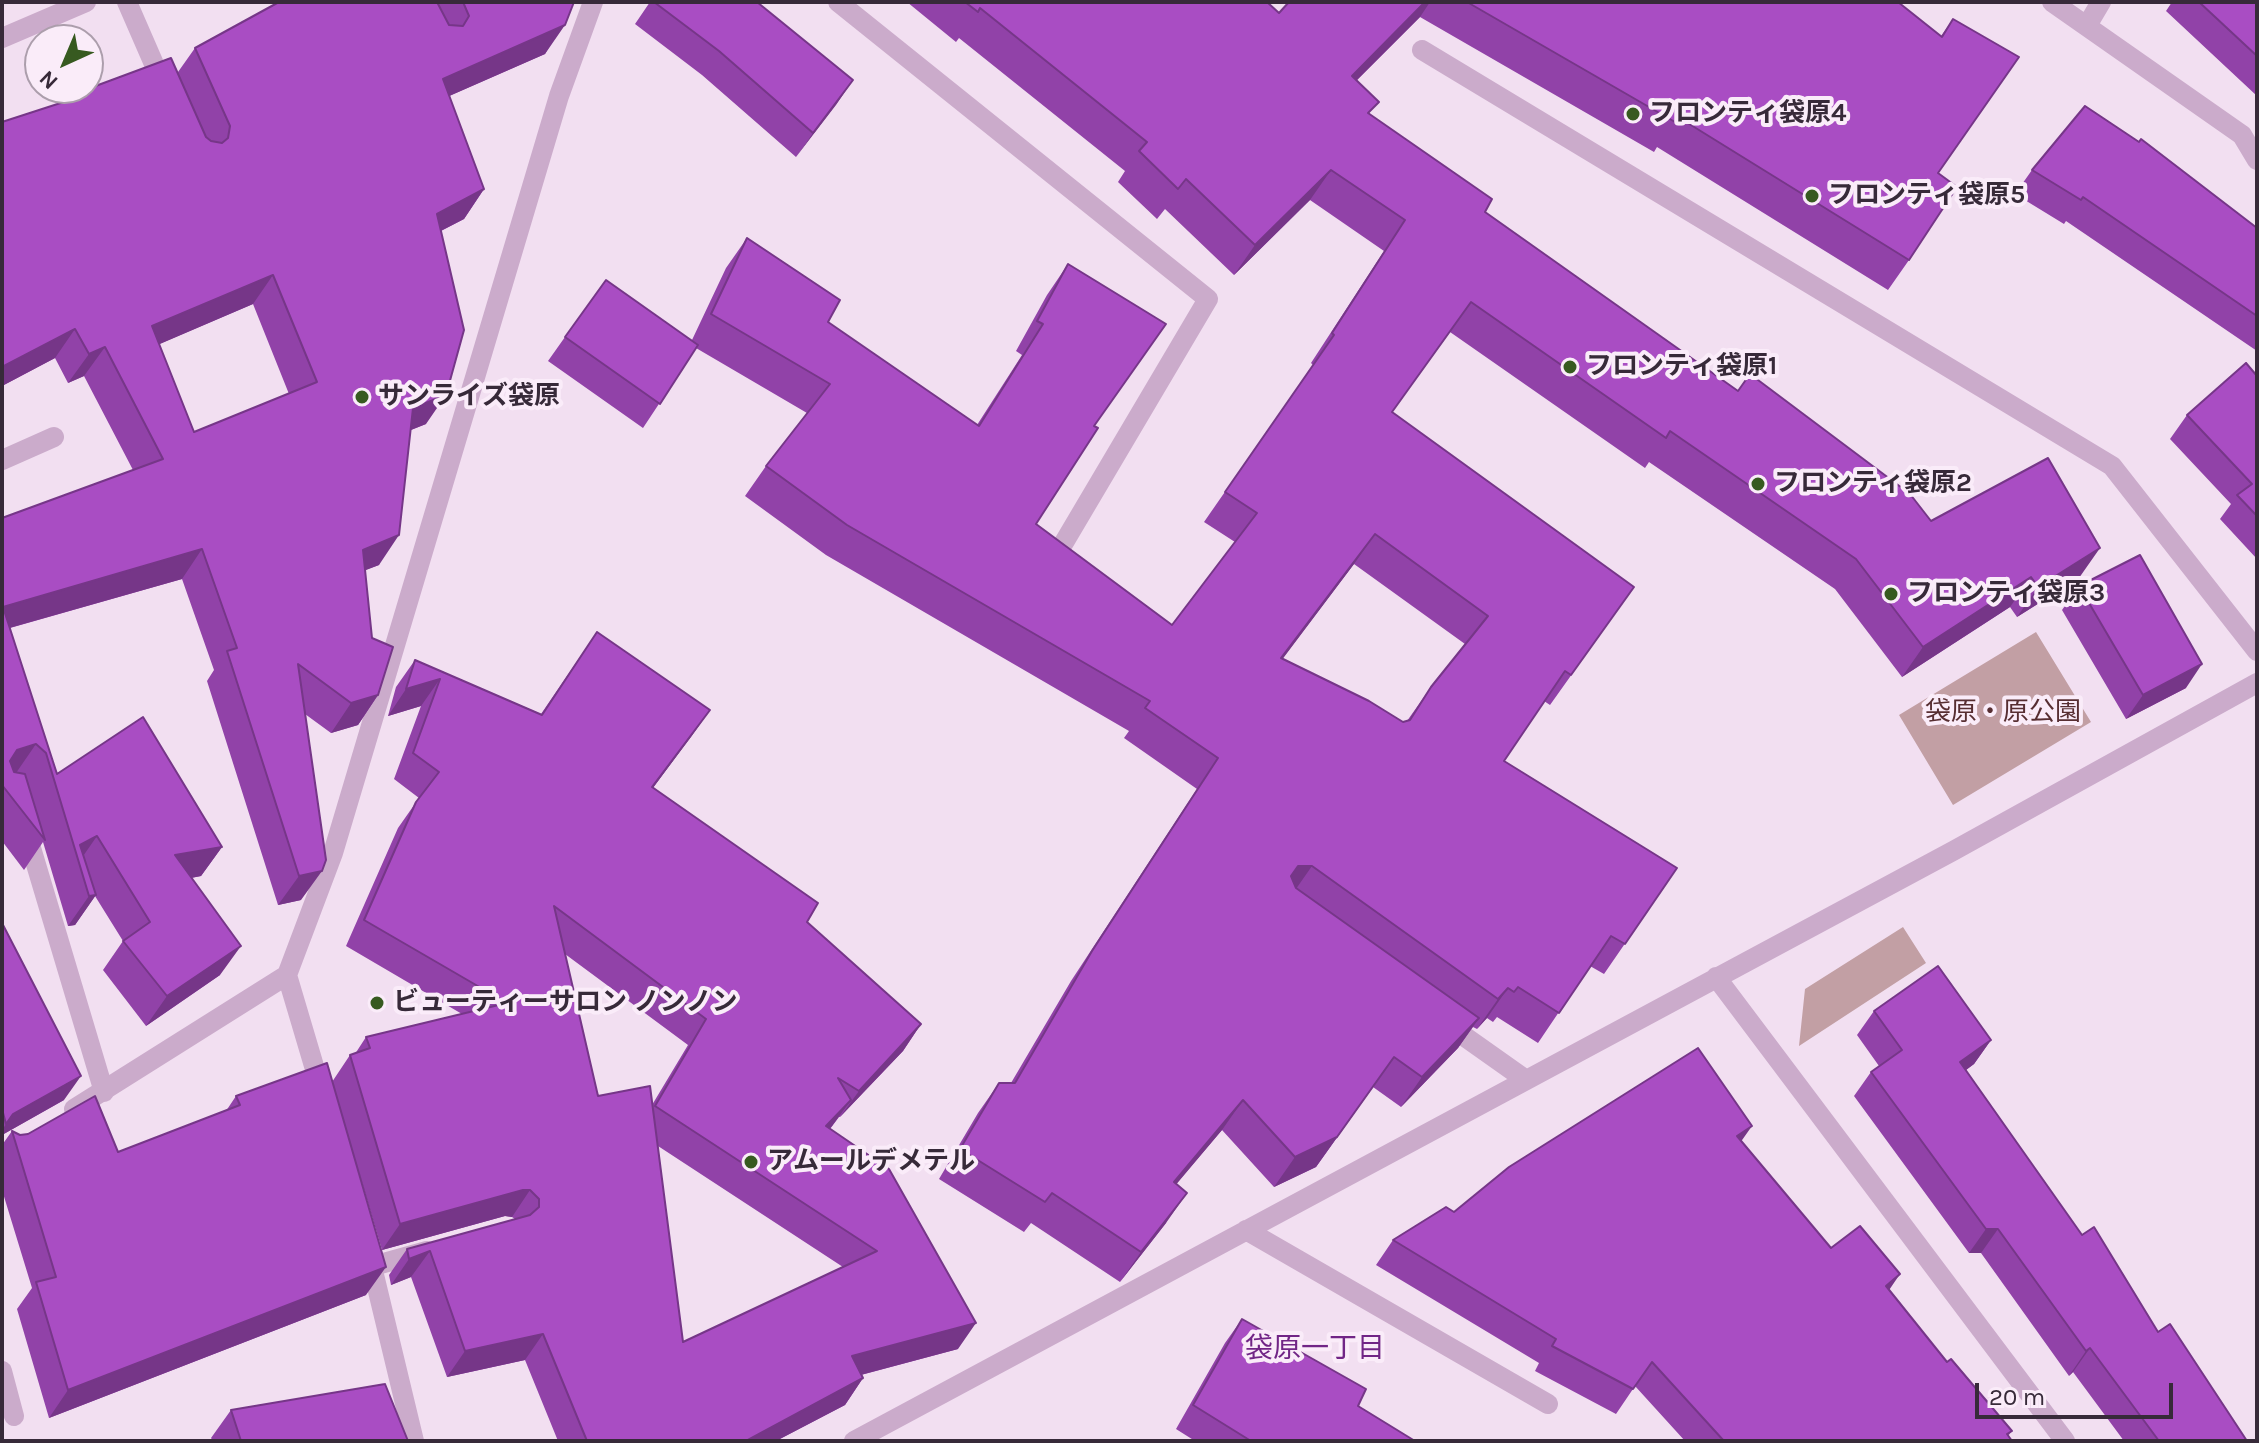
<!DOCTYPE html>
<meta charset="utf-8">
<style>
body{margin:0}
#map{position:relative;width:2259px;height:1443px;overflow:hidden;background:#f2dff1;font-family:Karla,sans-serif}
canvas{display:block}
.frame{position:absolute;inset:0;border:4px solid #372a39;pointer-events:none}
.north{position:absolute;left:24px;top:24px;width:80px;height:80px;box-sizing:border-box;background:#faecf9;border:2px solid #ac9eac;border-radius:50%;rotate:224deg;font-size:22px;font-weight:700;line-height:32px;text-align:center;color:#372a39}
.north::after{content:'';display:block;margin:auto;width:28px;height:36px;background:#375a20;clip-path:polygon(50% 0,100% 100%,50% 72%,0 100%)}
.scale{position:absolute;left:1975px;top:1383px;width:198px;height:36px;box-sizing:border-box;border:4px solid #372a39;border-top:0;padding-left:10px;font-size:24px;line-height:28px;white-space:nowrap;color:#372a39;-webkit-text-stroke:6px #faecf9;paint-order:stroke}
</style>
<div id="map">
<canvas width="2259" height="1443"></canvas>
<div class="frame"></div>
<div class="north">N</div>
<div class="scale">20 m</div>
</div>
<script>
const c = document.querySelector('canvas').getContext('2d');
c.lineJoin = 'round';
function paint(path, color) {
  c.fillStyle = color;
  c.fill(path, 'evenodd');
}
function toPath(rows) {
  const path = new Path2D();
  for (const r of rows) {
    path.moveTo(r[0], r[1]);
    for (let i = 2; i < r.length; i += 2) path.lineTo(r[i], r[i + 1]);
  }
  return path;
}
function stroke(path, color, width, dash) {
  c.strokeStyle = color;
  c.lineWidth = width;
  c.lineCap = dash ? 'butt' : 'round';
  c.setLineDash(dash || []);
  c.stroke(path);
}
function label(font, color, halo, rows, align = 'center') {
  c.font = font + ' Karla,"Noto Sans JP",sans-serif';
  c.lineWidth = 8;
  c.setLineDash([]);
  c.textBaseline = 'middle';
  c.strokeStyle = halo;
  c.fillStyle = color;
  for (const [text, x, y, turn = 0] of rows) {
    c.save();
    c.translate(x, y);
    c.rotate((+turn || 0) * Math.PI / 180);
    c.textAlign = isNaN(turn) ? turn : align;
    if (halo) c.strokeText(text, 0, 0);
    c.fillText(text, 0, 0);
    c.restore();
  }
}
const green = toPath([
 [2036,632,2091,722,1953,805,1899,715],
 [1903,927,1926,963,1799,1046,1805,989]
]);
const minor = toPath([
 [127,2,164,87],
 [838,2,1208,299,1056,556],
 [2052,2,2242,135,2257,160],
 [2088,24,2101,2],
 [2,38,86,2],
 [1422,50,2112,466,2257,651],
 [2,460,54,437],
 [26,831,104,1092],
 [287,975,333,853,559,96,593,2],
 [1716,977,2065,1441],
 [1444,1022,1526,1080],
 [74,1109,287,975,322,1093],
 [1246,1230,1548,1404],
 [369,1254,414,1441],
 [373,1266,427,1251],
 [2,1371,14,1416],
 [854,1441,1953,851,2257,683]
]);
const wall = toPath([
 [279,2,574,2,545,54,449,96,484,189,464,219,441,231,426,424,411,430,379,565,365,570,378,695,358,725,331,733,305,714,301,900,278,905,207,681,214,670,182,579,10,628,57,774,222,847,201,876,191,878,220,975,146,1026,103,970,123,941,95,896,75,925,68,926,43,842,24,870,2,841,2,517,2,518,133,470,84,376,68,383,55,358,2,386,2,122,70,100,74,94,178,72,195,48],
 [253,304,289,394,194,432,159,344],
 [650,2,757,2,853,80,796,157,702,75,635,24],
 [907,2,1267,2,1279,13,1289,2,1898,2,1941,36,1953,19,1938,173,1909,260,1888,290,1657,147,1654,152,1420,17,1356,81,1370,114,1485,212,1738,391,1931,521,2079,578,2017,617,2010,607,1902,677,1835,589,1649,462,1645,468,1450,332,1392,412,1634,587,1550,705,1544,701,1504,761,1677,868,1604,974,1590,966,1538,1043,1497,1017,1493,1022,1487,1018,1477,1029,1473,1027,1458,1048,1401,1107,1373,1087,1316,1167,1274,1187,1222,1130,1176,1184,1166,1223,1120,1282,1031,1223,1024,1232,939,1179,978,1113,999,1083,1011,1083,1071,981,1197,789,1124,738,1129,731,826,555,745,496,766,466,807,413,696,348,643,428,548,361,565,337,692,340,726,268,747,238,828,322,977,425,1022,355,1016,351,1047,295,1068,264,1094,426,1036,524,1172,625,1235,542,1204,522,1313,365,1311,363,1384,251,1310,200,1234,275,1165,209,1157,219,1118,182,1125,171,959,38,956,42],
 [1354,564,1465,644,1431,687,1407,721,1403,722,1282,659],
 [2172,2,2257,2,2257,96,2166,11],
 [2032,170,2257,228,2257,351,2066,221,2064,224,2015,194],
 [2257,376,2257,559,2220,519,2231,504,2170,439,2187,415],
 [2079,586,2186,688,2126,719,2062,610],
 [597,632,710,710,653,788,807,922,921,1024,903,1051,840,1117,839,1117,830,1129,958,1349,861,1375,863,1378,845,1405,776,1441,558,1441,525,1360,447,1377,411,1277,391,1285,389,1275,407,1249,515,1219,512,1217,505,1216,382,1250,334,1089,366,1295,49,1418,17,1309,32,1288,2,1190,2,1145,12,1131,20,1135,118,1152,226,1111,236,1096,332,1082,350,1055,355,1054,366,1037,462,1014,346,946,398,828,419,798,394,779,421,706,388,716,396,687,415,660,541,714],
 [565,954,688,1045,652,1105,598,1096],
 [658,1146,843,1267,683,1342],
 [2,923,64,1100,2,1135],
 [1874,1011,1991,1040,1974,1064,1966,1070,2082,1235,2158,1332,2247,1441,2124,1441,2073,1372,2069,1376,1981,1253,1969,1253,1854,1096,1871,1072,1879,1066,1857,1035],
 [1741,1141,1831,1248,1889,1290,1947,1362,2012,1431,2008,1436,2012,1441,1685,1441,1635,1386,1616,1414,1535,1371,1539,1363,1376,1265,1393,1240,1454,1212],
 [1242,1319,1358,1406,1415,1441,1195,1441,1176,1429,1225,1343],
 [231,1410,408,1441,213,1441,211,1438]
]);
const shadedWall = toPath([
 [1425,2,1430,2,1420,17,1331,106,1352,76],
 [565,25,545,54,422,108,443,79],
 [853,80,836,105,796,157,813,133],
 [1331,170,1310,200,1234,275,1255,245],
 [484,189,464,219,417,243,437,214],
 [273,275,253,304,132,356,152,326],
 [75,329,55,358,2,386,2,367],
 [105,347,84,376,68,383,89,354],
 [446,395,426,424,393,437,413,408],
 [1375,534,1354,564,1260,689,1281,658],
 [399,535,379,565,343,579,363,550],
 [2100,548,2079,578,2017,617,2038,587],
 [202,549,182,579,2,630,3,607],
 [2031,577,2010,607,1902,677,1923,647],
 [2202,664,2186,688,2126,719,2143,695],
 [440,679,421,706,388,716,406,689],
 [378,695,358,725,331,733,351,703],
 [710,710,691,737,634,813,652,787],
 [36,744,16,773,2,771,17,750],
 [97,836,79,862,80,845],
 [222,847,201,876,154,885,175,855],
 [1298,866,1312,866,1291,896,1277,896],
 [322,871,301,900,278,905,299,876],
 [96,895,75,925,68,926,89,896],
 [241,946,220,975,146,1026,167,996],
 [1508,988,1487,1018,1477,1029,1498,999],
 [1479,1018,1458,1048,1401,1107,1422,1077],
 [921,1024,903,1051,840,1117,859,1091],
 [1991,1040,1974,1064,1943,1087,1960,1062],
 [81,1076,64,1100,2,1135,2,1130,13,1114],
 [1373,1087,1316,1167,1274,1187,1295,1157],
 [851,1100,832,1126,807,1153,826,1126],
 [1243,1100,1222,1130,1153,1212,1174,1182],
 [1752,1126,1735,1150,1737,1136],
 [523,1190,530,1190,512,1217,505,1216,382,1250,400,1224],
 [1187,1193,1166,1223,1120,1282,1141,1252],
 [1986,1229,1998,1229,1981,1253,1969,1253],
 [430,1251,411,1277,391,1285,409,1259],
 [386,1267,366,1295,49,1418,68,1390],
 [1900,1274,1883,1299,1886,1286],
 [976,1323,958,1349,834,1382,852,1356],
 [543,1334,525,1360,447,1377,465,1351],
 [2090,1348,2073,1372,2069,1376,2086,1351],
 [863,1378,845,1405,776,1441,746,1441]
]);
const building = toPath([
 [279,2,437,2,449,25,463,26,469,16,463,2,574,2,565,25,443,79,484,189,437,214,464,330,446,395,413,408,399,535,363,550,372,638,393,647,378,695,351,703,298,664,326,860,322,871,299,876,227,651,237,648,202,549,3,607,57,774,143,717,222,847,175,855,241,946,167,996,123,941,150,922,97,836,80,845,96,895,89,896,46,753,36,744,17,750,10,761,14,772,25,774,45,840,2,785,2,517,2,518,163,459,105,347,89,354,75,329,2,367,2,122,76,98,74,94,171,58,206,137,211,141,222,143,228,138,230,126,195,48,279,2],
 [273,275,317,382,194,432,152,326,273,275],
 [654,2,757,2,853,80,813,133,719,51,654,2],
 [965,2,1267,2,1279,13,1289,2,1425,2,1352,76,1379,102,1368,113,1492,199,1485,212,1738,391,1750,374,1910,494,1931,521,2048,458,2100,548,2038,587,2031,577,1923,647,1856,559,1670,431,1666,438,1471,302,1392,412,1634,587,1571,675,1565,671,1504,761,1677,868,1625,944,1611,936,1559,1013,1518,987,1514,992,1508,988,1498,999,1312,866,1298,866,1291,876,1296,888,1479,1018,1422,1077,1394,1057,1337,1137,1295,1157,1243,1100,1174,1182,1187,1193,1141,1252,1052,1193,1045,1202,960,1149,999,1083,1015,1083,1092,951,1218,758,1145,708,1150,701,847,525,766,466,830,384,711,314,747,238,840,300,828,322,979,426,1043,324,1037,321,1068,264,1166,324,1094,426,1098,428,1036,524,1172,625,1257,513,1225,492,1334,335,1332,333,1405,220,1331,170,1255,245,1186,179,1178,189,1139,151,1147,142,980,8,978,12,965,2],
 [1375,534,1488,616,1431,687,1410,720,1403,722,1369,701,1281,658,1375,534],
 [1467,2,1898,2,1942,37,1953,19,2019,57,1938,173,1957,187,1909,260,1678,117,1675,122,1467,2],
 [2199,2,2257,2,2257,56,2199,2],
 [2085,106,2139,142,2141,139,2257,228,2257,316,2083,197,2081,200,2032,170,2085,106],
 [606,280,698,345,660,404,565,337,606,280],
 [2246,363,2257,376,2257,516,2237,495,2252,484,2187,415,2246,363],
 [2140,555,2202,664,2143,695,2079,586,2140,555],
 [597,632,710,710,652,787,818,903,807,922,921,1024,859,1091,838,1078,851,1100,826,1126,889,1169,976,1323,852,1356,863,1378,746,1441,587,1441,543,1334,465,1351,430,1251,409,1259,407,1249,530,1215,539,1207,539,1199,530,1190,523,1190,400,1224,350,1055,370,1048,366,1037,507,1003,364,920,416,802,439,772,413,753,440,679,406,689,415,660,542,715,597,632],
 [554,906,706,1019,655,1106,877,1251,683,1342,650,1086,598,1096,554,906],
 [2,923,81,1076,13,1114,6,1124,2,1109,2,923],
 [1938,966,1991,1040,1960,1062,2082,1235,2094,1227,2158,1332,2170,1324,2247,1441,2159,1441,2090,1348,2086,1351,1998,1229,1986,1229,1871,1072,1902,1050,1874,1011,1938,966],
 [1698,1048,1752,1126,1737,1136,1831,1248,1860,1226,1900,1274,1886,1286,1947,1362,1951,1359,2012,1431,2007,1434,2012,1441,1724,1441,1652,1362,1633,1389,1552,1346,1556,1339,1393,1240,1446,1207,1454,1212,1509,1167,1698,1048],
 [327,1063,386,1267,68,1390,36,1282,56,1277,12,1131,20,1135,28,1134,95,1096,118,1152,240,1105,236,1096,327,1063],
 [1242,1319,1366,1389,1358,1406,1415,1441,1251,1441,1193,1405,1242,1319],
 [385,1384,408,1441,241,1441,231,1410,385,1384]
]);
const markers = [
 [1633,114,8,"#375a20"],
 [1812,196,8,"#375a20"],
 [1570,367,8,"#375a20"],
 [362,397,8,"#375a20"],
 [1758,484,8,"#375a20"],
 [1891,594,8,"#375a20"],
 [377,1003,8,"#375a20"],
 [751,1162,8,"#375a20"]
];
const poiNames = [
 ["フロンティ袋原4",1649,114],
 ["フロンティ袋原5",1828,196],
 ["フロンティ袋原1",1586,367],
 ["サンライズ袋原",378,397],
 ["フロンティ袋原2",1774,484],
 ["フロンティ袋原3",1907,594],
 ["ビューティーサロン ノンノン",393,1003],
 ["アムールデメテル",767,1162]
];
const parkNames = [
 ["袋原・原公園",2003,713]
];
const neighbourhoodNames = [
 ["袋原一丁目",1315,1349]
];
paint(green, '#c29fa4');
stroke(minor, '#cbabcb', 20);
paint(wall, '#9142a8');
paint(shadedWall, '#763688');
paint(building, '#a94dc3');
stroke(building, '#763688', 2);
for (const [x, y, r, color] of markers) {
  const dot = new Path2D();
  dot.arc(x, y, r, 0, 2 * Math.PI);
  c.fillStyle = color;
  c.fill(dot);
  stroke(dot, '#faecf9', 3);
}
label('bold 26px', '#372a39', '#faecf9', poiNames, 'left');
label('26px', '#572e32', '#faecf9', parkNames);
label('28px', '#712586', '#faecf9', neighbourhoodNames);
</script>
